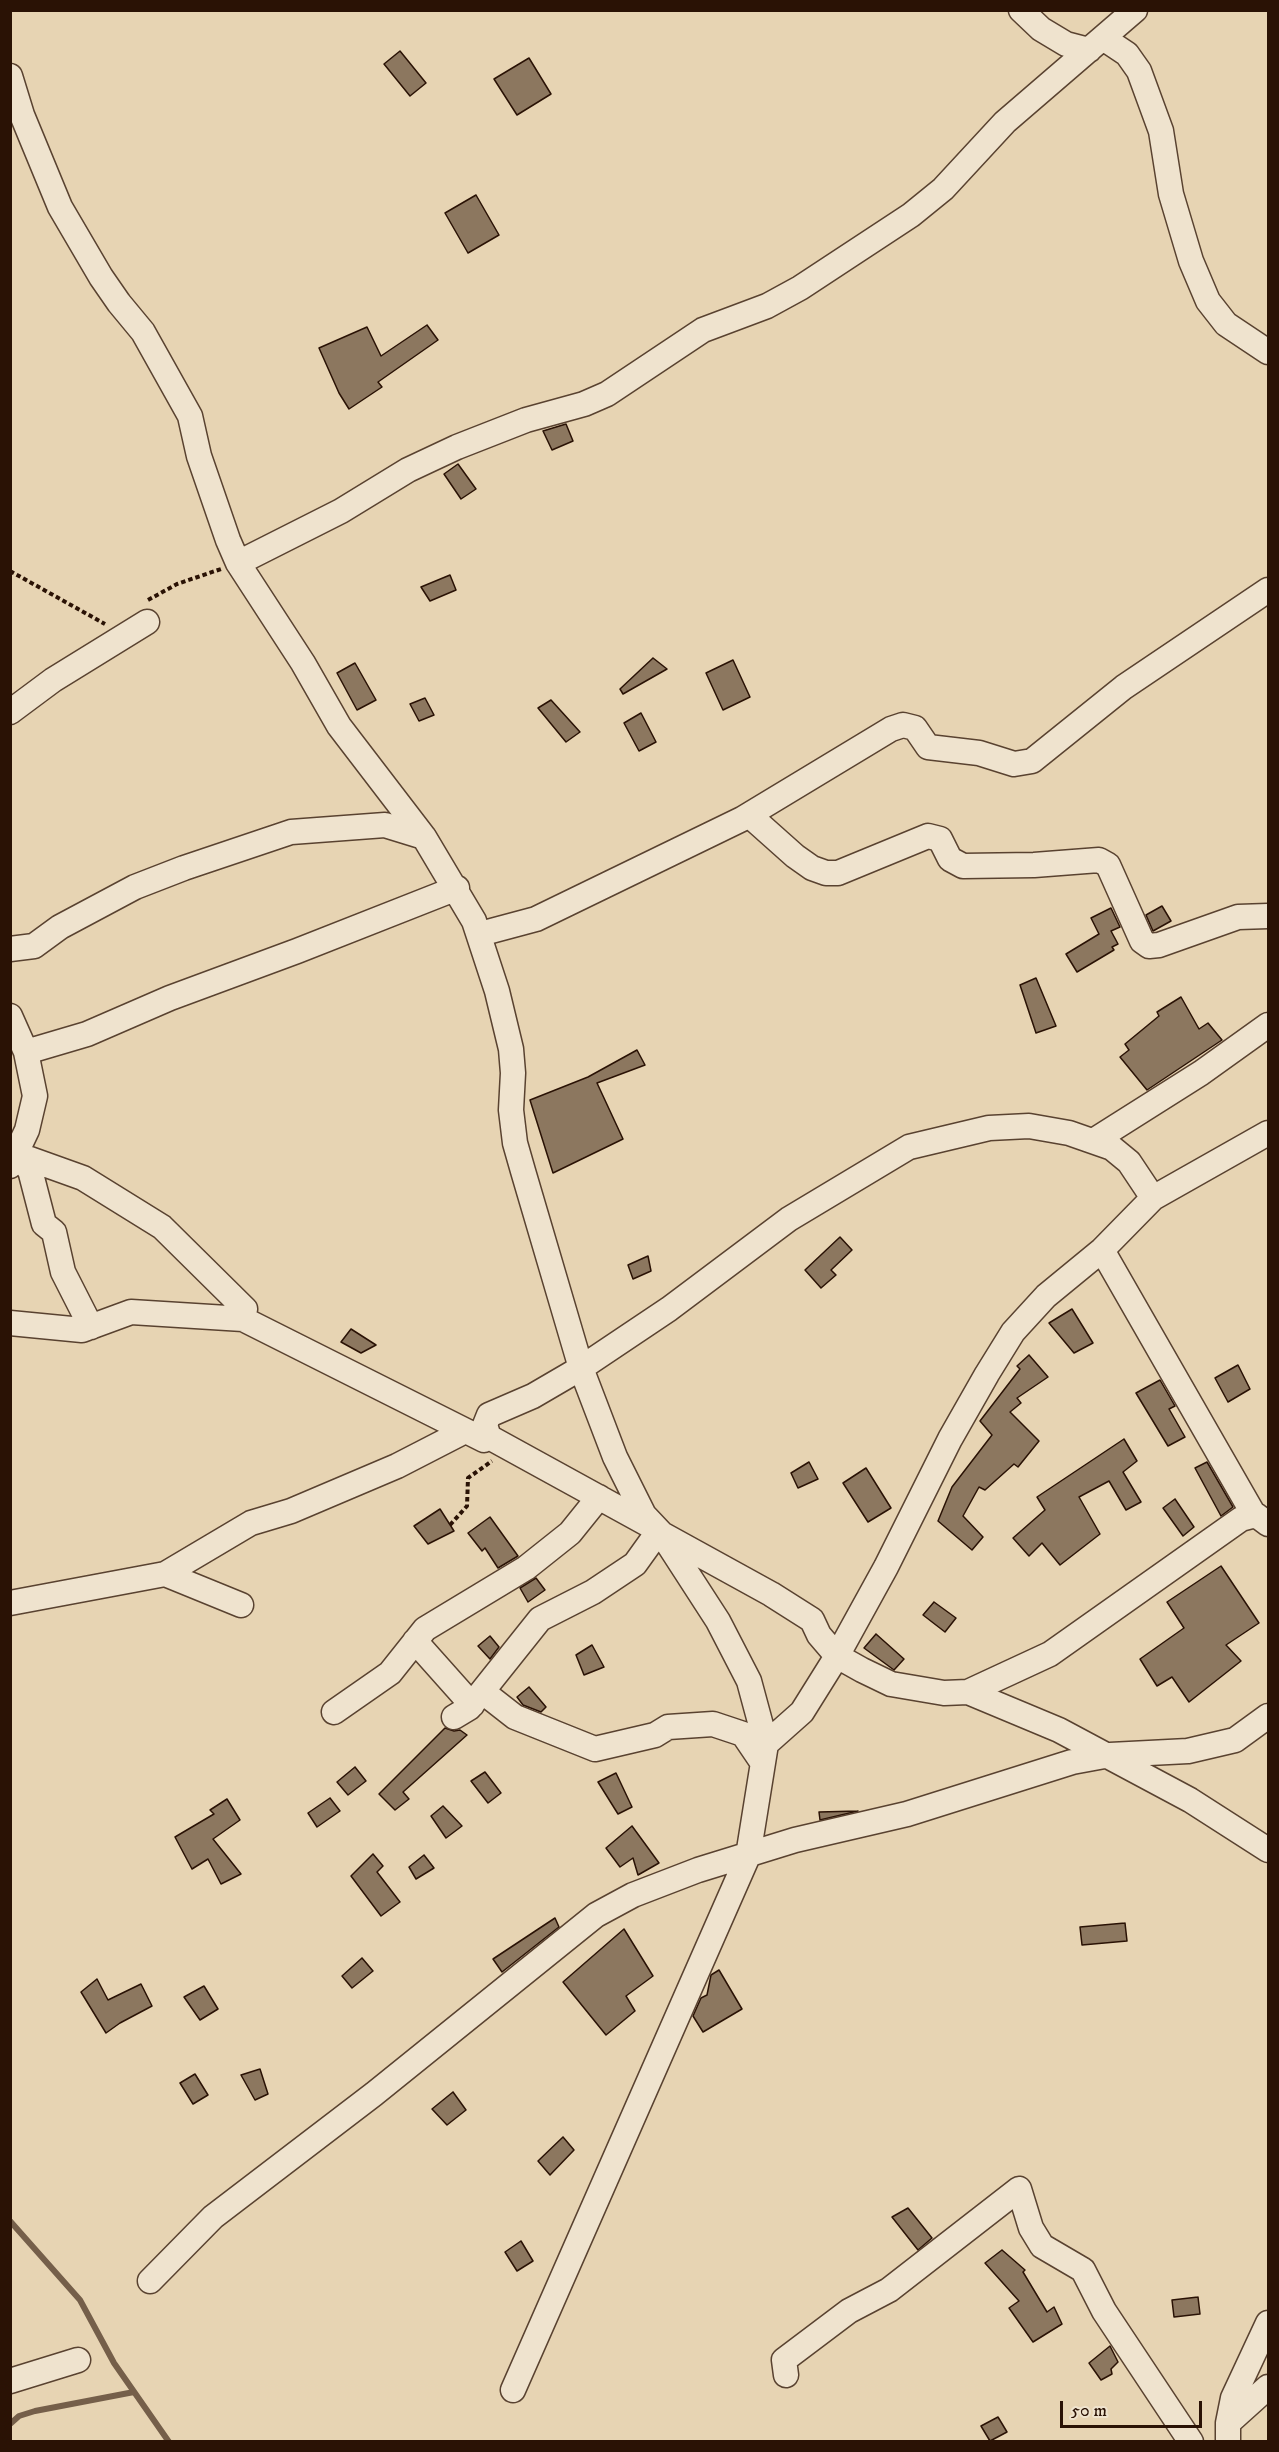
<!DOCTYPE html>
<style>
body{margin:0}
#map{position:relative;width:1279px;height:2452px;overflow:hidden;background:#e7d4b3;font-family:"IM FELL DW Pica",serif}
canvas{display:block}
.frame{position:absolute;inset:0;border:12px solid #2a1205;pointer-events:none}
.scale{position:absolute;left:1060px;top:2401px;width:142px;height:27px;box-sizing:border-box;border:3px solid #2a1205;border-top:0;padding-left:8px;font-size:18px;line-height:21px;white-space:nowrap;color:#2a1205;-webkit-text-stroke:4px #efe3ce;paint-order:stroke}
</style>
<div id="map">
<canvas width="1279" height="2452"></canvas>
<div class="frame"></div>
<div class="scale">50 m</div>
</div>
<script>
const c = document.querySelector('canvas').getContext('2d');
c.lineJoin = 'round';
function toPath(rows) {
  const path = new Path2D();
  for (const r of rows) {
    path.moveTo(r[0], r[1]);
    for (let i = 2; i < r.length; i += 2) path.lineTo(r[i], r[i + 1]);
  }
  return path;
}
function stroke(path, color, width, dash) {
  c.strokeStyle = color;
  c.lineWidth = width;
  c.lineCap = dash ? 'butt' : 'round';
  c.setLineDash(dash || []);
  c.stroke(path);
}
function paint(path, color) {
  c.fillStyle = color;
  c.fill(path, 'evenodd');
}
const stream = toPath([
 [10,2221,80,2300,114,2363,169,2442],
 [10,2424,19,2416,35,2411,134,2392]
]);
const building = toPath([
 [400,51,426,83,410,96,384,64,400,51],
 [529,58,551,94,517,115,494,79,529,58],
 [476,195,499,235,468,253,445,213,476,195],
 [427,325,438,340,378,382,382,387,349,409,339,393,319,348,367,327,381,356,427,325],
 [566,424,573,441,552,450,543,431,566,424],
 [458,464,476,489,461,499,444,474,458,464],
 [450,575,456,590,430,601,421,587,450,575],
 [653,658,667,669,623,694,620,689,653,658],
 [733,660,750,697,723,710,706,673,733,660],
 [355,663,376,700,357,710,337,673,355,663],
 [425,698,434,715,419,721,410,704,425,698],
 [551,700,580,732,566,742,538,708,551,700],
 [641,713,656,742,639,751,624,723,641,713],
 [1162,906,1171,921,1153,931,1146,915,1162,906],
 [1111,908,1120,927,1111,931,1118,944,1112,947,1114,950,1077,972,1066,954,1099,934,1091,918,1111,908],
 [1036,978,1056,1026,1036,1033,1020,985,1036,978],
 [1181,997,1199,1029,1208,1023,1222,1040,1147,1090,1120,1057,1129,1050,1125,1044,1159,1016,1157,1012,1181,997],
 [637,1050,645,1065,597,1083,623,1139,553,1173,530,1100,588,1077,637,1050],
 [840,1237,852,1250,831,1270,836,1275,821,1288,805,1270,840,1237],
 [648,1256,651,1271,633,1279,628,1265,648,1256],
 [1072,1309,1093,1343,1074,1353,1049,1323,1072,1309],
 [351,1329,376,1345,361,1353,341,1342,351,1329],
 [1029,1355,1048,1377,1017,1398,1021,1403,1010,1412,1039,1441,1018,1467,1014,1464,985,1490,979,1487,963,1516,983,1537,972,1550,938,1521,952,1487,992,1435,980,1421,1020,1369,1017,1366,1029,1355],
 [1238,1365,1250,1389,1228,1402,1215,1378,1238,1365],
 [1160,1380,1175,1406,1169,1409,1185,1437,1168,1446,1136,1393,1160,1380],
 [1124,1439,1137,1461,1123,1472,1141,1502,1126,1510,1109,1481,1079,1497,1100,1534,1060,1565,1042,1543,1029,1556,1013,1538,1045,1510,1037,1497,1124,1439],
 [809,1462,818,1479,798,1488,791,1473,809,1462],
 [1207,1462,1233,1507,1221,1516,1195,1468,1207,1462],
 [866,1468,891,1508,868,1522,843,1483,866,1468],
 [1175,1499,1194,1527,1183,1536,1163,1508,1175,1499],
 [440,1509,454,1531,428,1544,414,1526,440,1509],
 [490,1517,518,1556,498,1568,485,1548,482,1551,468,1533,490,1517],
 [1221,1566,1259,1623,1226,1645,1241,1661,1189,1702,1172,1677,1157,1686,1140,1659,1184,1628,1167,1602,1221,1566],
 [536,1578,545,1590,528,1602,520,1588,536,1578],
 [934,1602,956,1618,945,1632,923,1615,934,1602],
 [876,1634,904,1659,894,1670,864,1648,876,1634],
 [490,1636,499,1647,490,1659,478,1646,490,1636],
 [592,1645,604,1667,584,1675,576,1655,592,1645],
 [529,1687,546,1707,541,1712,523,1705,517,1697,529,1687],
 [445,1728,454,1731,460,1730,467,1735,403,1792,409,1799,395,1810,379,1794,445,1728],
 [355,1767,366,1781,348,1795,337,1782,355,1767],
 [485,1772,501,1793,488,1803,471,1781,485,1772],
 [616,1773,632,1807,618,1814,598,1782,616,1773],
 [330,1798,340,1811,317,1827,308,1813,330,1798],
 [227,1799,240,1820,213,1839,241,1874,221,1884,208,1859,192,1869,175,1837,214,1814,210,1810,227,1799],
 [443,1806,462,1826,446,1838,431,1816,443,1806],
 [858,1811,820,1820,819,1812,858,1811],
 [632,1826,659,1863,638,1875,633,1858,620,1867,606,1848,632,1826],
 [373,1854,383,1866,377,1872,400,1902,381,1916,351,1876,373,1854],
 [424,1855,434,1868,416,1879,409,1867,424,1855],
 [555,1918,559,1927,502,1972,493,1959,555,1918],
 [1125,1923,1127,1941,1082,1945,1080,1927,1125,1923],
 [624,1929,653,1976,626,1996,635,2011,606,2035,563,1982,624,1929],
 [362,1958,373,1971,352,1988,342,1976,362,1958],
 [719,1970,742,2009,703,2032,693,2016,701,1998,707,1995,711,1975,719,1970],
 [97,1979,108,2000,141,1984,152,2006,120,2023,106,2033,81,1992,97,1979],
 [204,1986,218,2009,200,2020,184,1997,204,1986],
 [260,2069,268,2094,255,2100,241,2075,260,2069],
 [195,2074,208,2095,193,2104,180,2083,195,2074],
 [453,2092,466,2110,447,2125,432,2109,453,2092],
 [563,2137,574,2150,550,2175,538,2161,563,2137],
 [908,2208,932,2238,918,2250,892,2217,908,2208],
 [521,2241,533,2261,517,2271,505,2252,521,2241],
 [1002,2250,1025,2270,1023,2272,1047,2312,1054,2307,1062,2324,1033,2342,1009,2308,1019,2301,985,2263,1002,2250],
 [1198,2297,1200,2314,1174,2317,1172,2300,1198,2297],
 [1110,2346,1118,2362,1111,2369,1112,2374,1101,2380,1089,2363,1110,2346],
 [998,2417,1007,2432,990,2441,981,2426,998,2417]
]);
const path = toPath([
 [10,571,105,624],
 [148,600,177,584,221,569],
 [450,1525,467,1506,468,1478,492,1461]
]);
const minor = toPath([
 [1021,10,1041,29,1066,44,1089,50],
 [1103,38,1127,54,1139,71,1161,131,1171,194,1191,261,1208,301,1226,324,1268,352],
 [10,76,22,115,60,207,101,277,119,303,143,332,190,416,199,456,228,540,238,563,303,663,339,726,424,837,474,921,497,991,511,1049,513,1073,511,1110,515,1143,523,1171,581,1368,615,1457,644,1515,662,1534,771,1594,812,1620,819,1635,837,1656,862,1670,891,1684,944,1693,968,1692,1059,1730,1190,1800,1268,1850],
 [238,563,341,511,408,470,457,447,526,420,584,404,607,394,703,330,767,306,800,288,911,215,943,189,1005,122,1135,10],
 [10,712,53,680,147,622],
 [749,815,795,856,812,868,826,873,838,873,928,836,940,839,950,859,963,866,1034,865,1099,860,1108,865,1142,941,1149,946,1159,945,1238,917,1268,916],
 [480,934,536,919,742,819,891,729,903,725,915,728,928,747,979,753,1014,764,1032,761,1124,687,1268,590],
 [10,949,34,946,60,927,135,887,184,868,291,832,385,825,424,837],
 [10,1016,26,1052,35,1096,27,1130,10,1166],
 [26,1052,87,1034,170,998,297,951,457,888],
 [1095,1140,1201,1073,1268,1025],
 [16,1154,83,1178,162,1227,245,1309,243,1319],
 [16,1154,30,1170,44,1224,54,1232,63,1272,91,1327],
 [1102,1250,1254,1515],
 [10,1323,82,1330,131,1312,243,1319,484,1440,489,1437],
 [651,1526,489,1437,485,1425,489,1415,533,1396,581,1368,669,1309,789,1219,909,1147,989,1128,1029,1126,1069,1133,1112,1148,1129,1162,1153,1198],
 [663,1536,718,1621,749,1681,766,1744],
 [10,1603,165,1574],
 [241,1605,165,1574,251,1523,291,1511,397,1466,465,1431],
 [415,1641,472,1705],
 [483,1692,515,1717,595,1749,655,1735,668,1727,713,1724,743,1734,762,1762],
 [968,1692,1050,1654,1241,1519,1256,1515,1268,1524],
 [334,1712,390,1673,425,1629,526,1568,570,1533,599,1497],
 [454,1717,469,1708,540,1619,593,1592,635,1564,658,1532],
 [150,2281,213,2217,374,2094,596,1915,633,1895,698,1870,795,1840,907,1814,1072,1762,1110,1755,1188,1751,1235,1740,1268,1716],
 [786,2375,784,2360,849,2311,889,2290,1019,2189,1031,2228,1042,2246,1083,2270,1104,2311,1191,2442],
 [10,2381,78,2360],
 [513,2390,748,1856,766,1744,802,1712,837,1656,886,1567,950,1439,987,1374,1013,1332,1046,1296,1102,1250,1153,1198,1268,1133],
 [1228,2423,1268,2387],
 [1228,2442,1228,2423,1233,2398,1268,2323]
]);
stroke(stream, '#755f4a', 6);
paint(building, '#8c775f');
stroke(building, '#2a1205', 1.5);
stroke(minor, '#594230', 27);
stroke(path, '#2a1205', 4, [4.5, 3]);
stroke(minor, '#efe3ce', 24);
</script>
